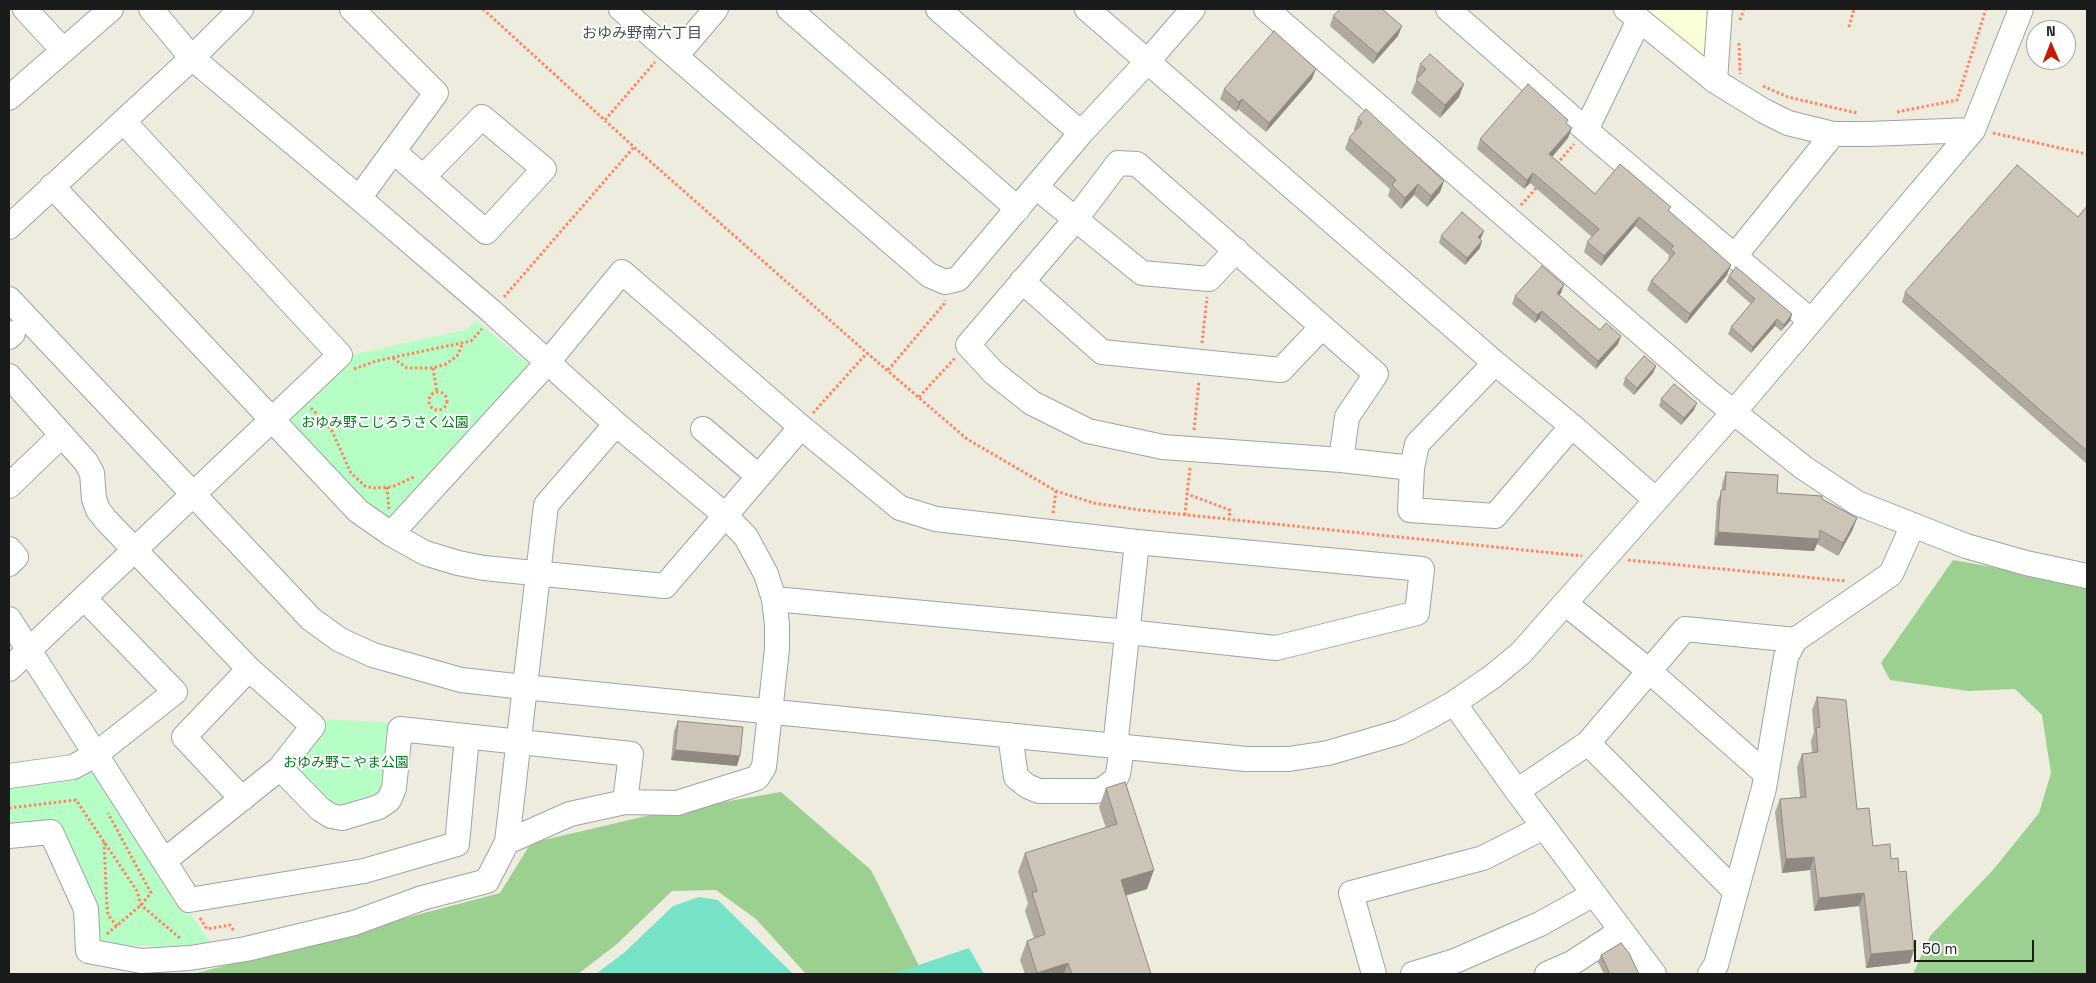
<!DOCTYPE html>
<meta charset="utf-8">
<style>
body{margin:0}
#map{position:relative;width:2096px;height:983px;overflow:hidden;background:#eeebdf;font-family:"Space Grotesk",sans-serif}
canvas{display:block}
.frame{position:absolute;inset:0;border:10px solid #1b1b1b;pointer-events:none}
.north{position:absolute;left:2026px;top:20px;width:50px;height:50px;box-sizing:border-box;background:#fff;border:1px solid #a4a4a4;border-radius:50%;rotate:359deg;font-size:14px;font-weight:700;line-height:20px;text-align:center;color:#1b1b1b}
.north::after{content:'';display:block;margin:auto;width:18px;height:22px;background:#c61b00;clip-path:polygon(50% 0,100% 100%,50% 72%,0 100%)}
.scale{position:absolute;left:1914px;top:940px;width:120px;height:22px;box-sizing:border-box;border:2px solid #1b1b1b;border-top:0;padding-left:6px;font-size:15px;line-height:18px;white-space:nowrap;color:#1b1b1b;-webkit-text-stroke:4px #fff;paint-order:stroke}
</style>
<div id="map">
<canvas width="2096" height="983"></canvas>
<div class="frame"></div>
<div class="north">N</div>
<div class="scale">50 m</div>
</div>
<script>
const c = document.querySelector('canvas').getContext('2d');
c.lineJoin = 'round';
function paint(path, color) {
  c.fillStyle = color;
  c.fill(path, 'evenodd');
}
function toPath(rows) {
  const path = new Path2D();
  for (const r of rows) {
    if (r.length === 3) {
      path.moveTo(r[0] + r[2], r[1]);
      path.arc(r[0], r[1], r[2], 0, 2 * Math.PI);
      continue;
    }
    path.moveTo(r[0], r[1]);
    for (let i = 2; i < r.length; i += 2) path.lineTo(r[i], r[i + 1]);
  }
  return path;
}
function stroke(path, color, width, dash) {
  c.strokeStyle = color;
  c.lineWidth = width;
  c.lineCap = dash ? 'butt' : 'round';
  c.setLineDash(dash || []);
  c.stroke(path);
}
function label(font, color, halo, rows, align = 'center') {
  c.font = font + ' "Space Grotesk","Noto Sans JP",sans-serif';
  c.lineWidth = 4;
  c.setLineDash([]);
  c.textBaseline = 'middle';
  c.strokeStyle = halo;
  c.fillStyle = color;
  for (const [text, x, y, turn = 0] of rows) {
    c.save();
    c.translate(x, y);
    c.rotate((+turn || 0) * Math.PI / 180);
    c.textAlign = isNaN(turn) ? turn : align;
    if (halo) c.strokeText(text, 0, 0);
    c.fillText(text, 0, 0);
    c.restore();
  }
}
const education = toPath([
 [1638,9,1713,9,1711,64]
]);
const forest = toPath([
 [1953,560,2087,584,2087,974,1913,974,1930,936,1993,870,2039,813,2051,773,2042,715,2015,689,1968,691,1890,680,1881,663],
 [781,792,871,870,923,974,806,974,756,919,716,890,672,891,617,944,578,974,193,974,500,893,531,843,655,814]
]);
const park = toPath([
 [477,321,532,367,392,527,279,420,350,355,465,330],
 [324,719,393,723,385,796,333,812,291,762],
 [88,772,95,773,215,950,94,943,97,906,57,820,9,826,9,786,77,778]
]);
const pitch = toPath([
 [699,897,718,900,793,974,596,974,625,952,673,906],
 [969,948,984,974,892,974]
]);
const path = toPath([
 [483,9,634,147,867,353,967,439,1056,491,1094,503,1140,510,1582,556],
 [1740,20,1744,9],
 [1849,27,1854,9],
 [1739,43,1740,74],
 [1763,86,1788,97,1857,113],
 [1897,112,1957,100,1986,9],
 [605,120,655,62],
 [1993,133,2087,154],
 [1557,164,1574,144],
 [1521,205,1538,186],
 [504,297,634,147],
 [1202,343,1207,297],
 [393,358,407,368,433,368,446,364,457,356,463,343],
 [433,368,437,392],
 [354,369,376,361,471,341,482,329],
 [888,370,944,304,945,300],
 [438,401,9],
 [919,397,955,358],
 [311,408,331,429,351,473,365,486,373,488,392,487,416,476],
 [813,413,867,353],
 [1194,430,1199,381],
 [1190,468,1187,494,1230,510,1229,519],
 [387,487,389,509],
 [1053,513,1056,491],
 [1185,515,1187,494],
 [1628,560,1846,581],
 [9,808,76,800,137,891,141,905,181,939],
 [104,842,107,907,108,915,117,926],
 [200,918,207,929,230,925,234,931],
 [107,934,141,905,151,893,108,813]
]);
const minor = toPath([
 [25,9,63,50],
 [151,9,192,58,359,198,491,311,616,424,725,515,746,537,766,574,774,599,777,625,777,649,764,767,757,778,677,803,625,802,570,814,507,842],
 [352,9,436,93,359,198],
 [621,9,929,275,945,282,958,279,1081,133,1148,61,1193,9],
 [789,9,1018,209],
 [938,9,1081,133],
 [1087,9,1495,363,1572,426,1656,500],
 [1266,9,1712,395,1804,468,1857,503,1966,546,2026,563,2087,576],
 [1448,9,1586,130,1811,321],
 [1626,9,1715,81,1764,111,1788,123,1833,134,1868,134,1973,130],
 [676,56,716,9],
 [1715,81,1720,9],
 [9,98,111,9],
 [1586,130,1639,20],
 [393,151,423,177,486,232,544,169,482,117,423,177],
 [52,186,358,511,391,534,425,553,458,563,484,568,665,586,801,427],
 [1036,187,1142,273,1209,279,1236,250],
 [9,227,192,58,241,9],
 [1734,257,1833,134],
 [1022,281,1102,352,1281,370,1321,328],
 [9,299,311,619,340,640,373,655,461,680,524,687,1246,759,1289,759,1328,753,1400,732,1429,717,1454,703,1492,677,1521,653,1733,413,1973,130,2021,9],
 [9,337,13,333],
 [9,376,86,462,92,473,94,499,98,510,106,520,249,669,313,726,280,768,164,861],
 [703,429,758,476],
 [1341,460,1347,417,1376,374,1137,164,1118,163,1075,220,968,345,994,373,1032,403,1088,431,1163,447,1341,460,1412,468,1417,444,1495,363],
 [1412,468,1410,510,1495,516,1572,426],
 [9,486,62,435],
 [391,534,548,362,622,272,801,427,900,508,936,519,1137,542,1422,569,1417,613,1276,648,1128,632,774,599],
 [9,549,16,557,9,564],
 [1566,604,1648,670,1765,773],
 [9,619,189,900,364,871,457,844,467,736],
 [9,669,340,355,124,122],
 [1454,703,1517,791,1654,974],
 [1010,735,1016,777,1027,786,1039,791,1096,791,1103,789,1115,780,1118,774,1122,748],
 [1588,743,1736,892],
 [1115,747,1137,542],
 [280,768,320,809,331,816,342,818,379,807,389,800,394,788,400,729,631,754,625,802],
 [9,776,73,767,95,755,175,692,84,598],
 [1517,791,1588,743,1685,629,1795,640],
 [242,799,184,737,249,669],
 [9,836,51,832,86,909,88,951,141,961,190,958,246,949,354,923,422,898,487,881,507,842,546,505,616,424],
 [1374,974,1351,893,1483,858,1544,827],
 [1413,974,1455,961,1540,924,1594,894],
 [1547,974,1572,963,1621,931],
 [1710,974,1716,965,1764,788,1786,657,1795,640,1891,574,1913,525]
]);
const wall = toPath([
 [1333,16,1398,36,1373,64,1330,26],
 [1420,64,1459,97,1440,118,1411,93,1417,79,1416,77],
 [1312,79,1266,132,1238,109,1236,112,1220,99,1224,89],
 [1358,118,1444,181,1440,192,1427,207,1414,195,1401,209,1388,196,1390,189,1345,149,1349,138,1355,131,1354,129],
 [1567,124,1568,138,1552,157,1595,194,1669,211,1727,275,1686,324,1647,290,1651,281,1669,260,1668,259,1669,255,1635,226,1601,266,1584,252,1587,242,1592,237,1530,183,1524,189,1477,149,1480,139],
 [2087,206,2087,464,1902,302,1905,292,2078,217],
 [1484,231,1480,239,1480,248,1465,265,1439,243,1441,236],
 [1729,276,1792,314,1790,321,1781,331,1775,326,1751,353,1728,334,1731,327,1751,304,1726,282],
 [1561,293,1559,295,1600,330,1621,336,1618,344,1596,369,1539,319,1535,323,1512,304,1515,296],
 [1656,366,1653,373,1634,395,1623,385,1625,378],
 [1661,399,1694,410,1681,425,1659,406],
 [1726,472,1777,493,1822,499,1857,518,1852,531,1838,556,1817,544,1814,551,1714,545,1717,502,1722,490,1722,484],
 [1817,697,1857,809,1873,846,1891,859,1910,963,1866,968,1859,906,1814,911,1810,870,1782,873,1775,812,1780,799,1800,797,1797,767,1802,754,1812,753,1811,741,1814,732,1812,710],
 [678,721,737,766,671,760,674,731],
 [1106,788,1147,889,1125,896,1151,974,1025,974,1020,960,1027,941,1034,938,1025,911,1028,903,1018,872,1025,853,1106,828,1099,807],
 [1601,955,1639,974,1604,974,1598,962]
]);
const shadedWall = toPath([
 [1402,26,1398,36,1373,64,1377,54],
 [1316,69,1312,79,1266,132,1269,123],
 [1464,84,1459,97,1440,118,1445,105],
 [1242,99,1238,109,1236,112,1239,102],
 [1572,128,1568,138,1546,164,1549,154],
 [1533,173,1530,183,1524,189,1527,180],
 [1444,181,1440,192,1427,207,1431,196],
 [1418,184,1414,195,1401,209,1405,198],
 [1639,217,1635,226,1601,266,1604,256],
 [1484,231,1481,238,1476,244,1478,237],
 [1482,241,1480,248,1465,265,1467,258],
 [1731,265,1727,275,1686,324,1690,314],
 [1564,285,1561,293,1554,301,1557,293],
 [1542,311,1539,319,1535,323,1537,315],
 [1792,314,1790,321,1781,331,1784,325],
 [1777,319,1775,326,1751,353,1753,347],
 [1621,336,1618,344,1596,369,1598,361],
 [1656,366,1653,373,1634,395,1637,388],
 [1697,403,1694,410,1681,425,1684,418],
 [1857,518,1852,531,1838,556,1843,543],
 [1718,532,1819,539,1814,551,1714,545],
 [675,750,740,756,737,766,671,760],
 [1814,857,1810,870,1782,873,1786,859],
 [1154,870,1147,889,1114,899,1121,880],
 [1864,893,1859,906,1814,911,1819,898],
 [1914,950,1910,963,1866,968,1871,954],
 [1068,963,1064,974,1037,974,1037,973]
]);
const building = toPath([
 [1340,9,1382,9,1402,26,1377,54,1333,16,1340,9],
 [1274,31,1316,69,1269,123,1242,99,1239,102,1224,89,1274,31],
 [1430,54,1464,84,1445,105,1416,80,1426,69,1420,64,1430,54],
 [1528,84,1568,120,1566,123,1572,128,1549,154,1595,194,1620,164,1671,207,1668,210,1731,265,1690,314,1651,281,1675,253,1671,249,1674,246,1639,217,1604,256,1587,242,1599,229,1533,173,1527,180,1480,139,1528,84],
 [1366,109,1444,181,1431,196,1418,184,1405,198,1392,185,1396,180,1349,138,1362,123,1358,118,1366,109],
 [2017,165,2078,217,2087,206,2087,451,1905,292,2017,165],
 [1462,212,1484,231,1478,237,1482,241,1467,258,1441,236,1462,212],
 [1542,266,1564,285,1557,293,1575,309,1600,330,1606,323,1621,336,1598,361,1542,311,1537,315,1515,296,1542,266],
 [1736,267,1792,314,1784,325,1777,319,1753,347,1731,327,1755,299,1729,276,1736,267],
 [1644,356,1656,366,1637,388,1625,378,1644,356],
 [1674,384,1697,403,1684,418,1661,399,1674,384],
 [1726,472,1778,475,1777,493,1822,496,1822,499,1857,518,1843,543,1820,530,1819,539,1718,532,1721,490,1725,490,1726,472],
 [1817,697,1846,700,1857,809,1869,808,1873,846,1890,844,1891,859,1898,858,1899,872,1906,871,1914,950,1871,954,1864,893,1819,898,1814,857,1786,859,1780,799,1806,797,1802,754,1818,752,1816,728,1820,727,1817,697],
 [678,721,743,727,740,756,675,750,678,721],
 [1125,782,1154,870,1121,880,1151,974,1072,974,1068,963,1037,973,1027,941,1045,934,1032,893,1037,891,1025,853,1117,824,1106,788,1125,782],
 [1621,943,1629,953,1639,974,1610,974,1601,955,1621,943]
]);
const parkNames = [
 ["おゆみ野こじろうさく公園",385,423],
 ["おゆみ野こやま公園",346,763]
];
const neighbourhoodNames = [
 ["おゆみ野南六丁目",642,34]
];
paint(education, '#faffd7');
paint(forest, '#9bd091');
paint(park, '#b7fdc6');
paint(pitch, '#76e3c8');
stroke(minor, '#a2a2a2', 26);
stroke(path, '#ff855f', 3, [2.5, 2.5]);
stroke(minor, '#fff', 24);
paint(wall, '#b0a99e');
paint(shadedWall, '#908981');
paint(building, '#cdc4b8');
stroke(building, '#908981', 1);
label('14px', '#047e1e', '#fff', parkNames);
label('15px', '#4e4e4e', '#fff', neighbourhoodNames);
</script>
